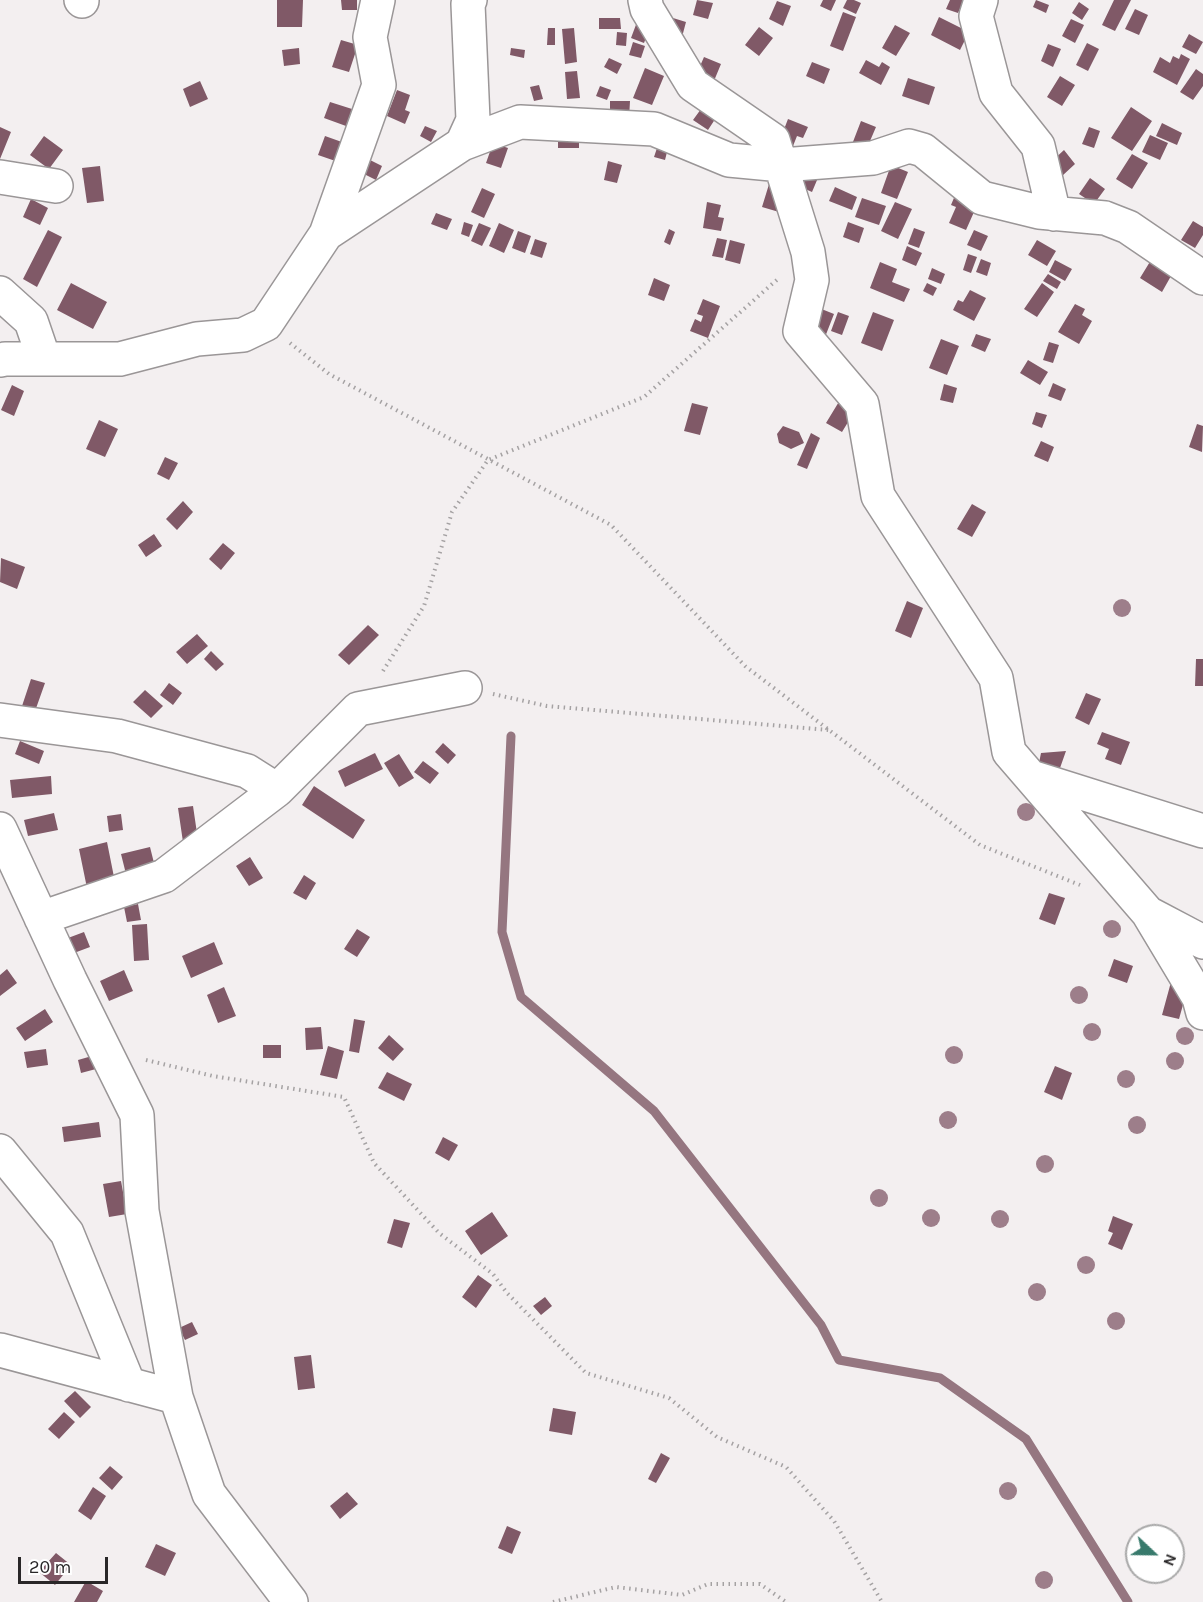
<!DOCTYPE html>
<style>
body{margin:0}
#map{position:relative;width:1203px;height:1602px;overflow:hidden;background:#f3eff0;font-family:Karla,sans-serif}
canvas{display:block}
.north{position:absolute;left:1125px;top:1524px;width:60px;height:60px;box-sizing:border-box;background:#fff;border:2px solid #a9a9a9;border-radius:50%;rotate:112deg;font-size:16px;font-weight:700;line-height:24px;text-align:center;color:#292728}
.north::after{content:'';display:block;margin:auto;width:21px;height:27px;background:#387a6c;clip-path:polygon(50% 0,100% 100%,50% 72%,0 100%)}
.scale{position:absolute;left:18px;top:1557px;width:90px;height:27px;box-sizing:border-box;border:3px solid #292728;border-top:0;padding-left:8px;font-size:18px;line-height:21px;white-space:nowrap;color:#292728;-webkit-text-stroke:4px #fff;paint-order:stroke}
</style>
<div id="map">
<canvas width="1203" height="1602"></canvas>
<div class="north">N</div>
<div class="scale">20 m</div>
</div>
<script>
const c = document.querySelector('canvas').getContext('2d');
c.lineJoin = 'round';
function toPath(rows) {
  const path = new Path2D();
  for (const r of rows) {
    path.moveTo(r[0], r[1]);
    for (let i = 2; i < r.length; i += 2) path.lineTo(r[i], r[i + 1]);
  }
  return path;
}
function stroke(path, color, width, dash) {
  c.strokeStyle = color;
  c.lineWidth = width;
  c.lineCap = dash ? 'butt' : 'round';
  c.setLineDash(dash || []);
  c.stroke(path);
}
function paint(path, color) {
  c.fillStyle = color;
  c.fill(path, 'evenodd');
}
const stream = toPath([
 [511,736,502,932,521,997,654,1111,821,1325,839,1360,940,1378,1026,1439,1128,1602]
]);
const building = toPath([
 [277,0,303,0,302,27,277,27],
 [341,0,357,0,357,10,342,10],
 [697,0,713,3,708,19,693,15],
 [823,0,836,0,831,11,820,6],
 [847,0,854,0,861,3,856,14,843,8],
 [950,0,964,0,958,13,946,9],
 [1036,0,1049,5,1046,13,1033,7],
 [1114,0,1131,0,1115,31,1102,25],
 [777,1,791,6,783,26,769,19],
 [1079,2,1089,9,1082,20,1072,13],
 [1135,9,1148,15,1139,35,1125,29],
 [843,12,856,17,843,51,830,46],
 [939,17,969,32,960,50,931,35],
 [599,18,620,18,621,29,599,29],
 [673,18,686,22,682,37,668,34],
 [1071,19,1084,25,1075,43,1062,36],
 [637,22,650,27,644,43,631,38],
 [895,25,910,33,896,56,882,48],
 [759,27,773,38,759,56,745,45],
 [548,28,555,28,555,45,547,45],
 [574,28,577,62,565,64,562,29],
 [617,32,627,33,626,46,616,45],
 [1189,34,1203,42,1196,54,1182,47],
 [341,40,358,45,349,72,332,67],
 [633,42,645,46,641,58,629,55],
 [1087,43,1099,49,1088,71,1076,65],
 [1048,44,1061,49,1053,67,1041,61],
 [299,48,300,64,284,66,282,50],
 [511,48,525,50,524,58,510,55],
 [1181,54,1190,59,1177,85,1153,72,1160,57,1170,63,1173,56,1179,59],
 [704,57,721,64,711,88,694,80],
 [609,58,622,64,617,74,604,67],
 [866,60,879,67,882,62,890,67,881,85,859,73],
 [812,62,830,69,824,84,806,76],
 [645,68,664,76,652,105,633,98],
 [1196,69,1203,74,1203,86,1193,100,1180,92],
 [577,71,580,98,567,99,565,72],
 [1060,76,1075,85,1062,106,1047,97],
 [908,78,935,87,929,105,902,96],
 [200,81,208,99,190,107,183,89],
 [539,85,543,99,534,101,530,87],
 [600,86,611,90,607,100,596,96],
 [397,90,410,95,405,110,410,112,405,124,387,116],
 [709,98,723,107,708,130,693,120],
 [610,101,630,101,629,119,610,119],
 [330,102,352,109,346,126,324,118],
 [1131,107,1152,121,1132,151,1111,138],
 [788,119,808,127,803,138,797,136,791,151,778,145],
 [861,121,876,127,870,141,876,143,851,147],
 [1162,123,1182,133,1177,145,1156,136],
 [425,126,437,131,431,142,420,136],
 [0,127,11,132,0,159],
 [1089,127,1100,131,1094,148,1082,144],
 [558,129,579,130,579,148,558,148],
 [1150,135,1168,143,1160,160,1142,152],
 [44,136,63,150,49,169,30,155],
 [325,136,353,146,347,165,318,155],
 [493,143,508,148,501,168,486,163],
 [658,145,668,148,665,160,654,157],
 [1064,150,1075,164,1062,176,1050,163],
 [1132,154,1148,163,1132,189,1116,179],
 [366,158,382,166,376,180,360,172],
 [608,161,622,165,617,183,604,180],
 [802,165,820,173,812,192,794,184],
 [891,165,908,172,897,199,881,193],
 [100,166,104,201,87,203,82,168],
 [1090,178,1105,189,1094,204,1079,194],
 [770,181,779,212,762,207],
 [835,187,857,197,852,210,829,201],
 [482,188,495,194,484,218,471,212],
 [956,193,978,203,966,230,949,223,956,207,951,205],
 [862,198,886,206,879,225,855,217],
 [31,199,48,208,40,225,23,217],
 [707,202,721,205,718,217,724,218,721,231,703,228],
 [895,202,912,209,898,239,881,231],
 [436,213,452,219,447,230,431,224],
 [1193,221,1203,227,1203,235,1195,248,1181,240],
 [464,222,473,225,469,237,461,234],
 [848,222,864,228,859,243,843,237],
 [479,223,491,228,482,246,471,241],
 [499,223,514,230,504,253,489,246],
 [914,228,925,232,919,248,908,244],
 [669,229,675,232,670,245,664,242],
 [48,230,62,237,37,287,23,279],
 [974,230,988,236,981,251,967,245],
 [518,231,531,236,525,253,512,248],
 [717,238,727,240,723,258,712,256],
 [535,239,547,243,542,258,530,254],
 [730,240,745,244,740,264,725,260],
 [1037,240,1056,251,1047,266,1028,255],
 [907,246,922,253,916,266,902,260],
 [1159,247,1180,260,1162,292,1140,278],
 [968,254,977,257,971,273,963,270],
 [981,259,991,263,987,276,976,272],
 [1055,260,1072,269,1065,281,1049,272],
 [880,262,897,269,892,282,910,289,904,302,870,288],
 [932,268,945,274,941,284,928,279],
 [1048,274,1061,282,1057,289,1043,281],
 [654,278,670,285,664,301,648,295],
 [71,283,107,302,93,329,57,310],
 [927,283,937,288,933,296,923,291],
 [1042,283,1054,292,1037,317,1024,309],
 [970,290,986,298,974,321,953,310,958,300,963,302],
 [703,299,720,306,708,338,690,331,695,319,701,322,703,316,697,314],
 [1075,304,1085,309,1082,315,1092,321,1079,344,1058,332],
 [814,306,834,314,825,337,805,329],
 [838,312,849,316,842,335,831,331],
 [873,312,894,320,882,351,861,343],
 [976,334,991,339,985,352,971,346],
 [941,339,959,346,947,375,929,368],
 [1049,342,1059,345,1053,363,1043,360],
 [1028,360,1048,372,1040,385,1020,373],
 [1053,383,1066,389,1061,401,1048,396],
 [944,384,957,388,953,403,940,400],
 [12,385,24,391,14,416,1,410],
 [840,400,856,409,842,432,826,423],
 [692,403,708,407,700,435,684,431],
 [1036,412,1047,415,1042,428,1032,424],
 [99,420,118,429,105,457,86,449],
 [1197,424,1203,426,1202,452,1189,447],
 [783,426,799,432,804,443,791,449,779,443,777,434],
 [811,433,820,438,807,469,797,465],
 [1041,441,1054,447,1048,462,1034,456],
 [165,457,178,463,169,480,157,474],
 [183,501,193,512,177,530,166,519],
 [972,504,986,512,972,537,957,529],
 [154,534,162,546,146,557,138,545],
 [223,543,235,553,221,570,209,559],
 [1,558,25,567,17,589,0,582],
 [907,601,923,608,911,638,895,631],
 [368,625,379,635,349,665,338,655],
 [197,634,208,646,187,664,176,652],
 [211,651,224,664,216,671,204,659],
 [1196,659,1203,659,1203,686,1195,686],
 [31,679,45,683,34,714,21,709],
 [169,683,182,693,173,705,160,695],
 [145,690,163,706,151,718,133,702],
 [1086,693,1101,699,1089,725,1075,718],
 [1102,732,1130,742,1121,765,1105,759,1109,749,1097,744],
 [20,741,44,751,39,764,15,754],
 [443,743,456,755,448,764,435,752],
 [1066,751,1060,768,1038,768,1041,753],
 [375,753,383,769,345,787,338,771],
 [399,754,414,778,399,787,384,763],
 [423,761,439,773,430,784,414,772],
 [51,776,52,794,12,798,10,780],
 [314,786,365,820,353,839,302,805],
 [193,806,198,840,183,842,178,808],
 [54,813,58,830,28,836,24,820],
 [121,814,123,830,109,832,107,816],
 [107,842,115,882,87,888,79,849],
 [150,847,156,871,127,878,121,854],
 [250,857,263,878,249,886,236,866],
 [304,875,316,883,306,900,293,893],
 [1049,893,1065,898,1055,925,1039,919],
 [138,904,141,920,127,922,124,907],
 [147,924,149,960,134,961,132,925],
 [357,929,370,937,357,957,344,949],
 [84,932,90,947,74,953,68,938],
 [214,942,223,964,191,978,182,956],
 [1114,959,1133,966,1127,983,1108,976],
 [7,969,17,983,0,996,0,975],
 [124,970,133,991,109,1001,100,981],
 [1171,982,1188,987,1179,1019,1162,1015],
 [224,987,236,1016,218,1023,207,995],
 [45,1009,53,1022,25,1041,16,1028],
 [354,1019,365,1021,359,1053,349,1051],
 [321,1027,323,1049,306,1050,305,1028],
 [389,1035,404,1049,393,1061,378,1048],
 [263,1045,281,1045,281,1058,263,1058],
 [328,1046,344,1051,337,1079,320,1075],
 [46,1049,48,1065,27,1068,24,1052],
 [92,1056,96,1069,81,1073,78,1060],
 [1055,1066,1072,1073,1062,1100,1044,1092],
 [387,1072,412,1084,404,1101,378,1088],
 [99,1122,101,1137,64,1142,62,1127],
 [443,1137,458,1145,449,1161,435,1153],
 [121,1181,127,1214,109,1217,103,1184],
 [492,1212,508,1236,481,1255,465,1231],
 [1113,1216,1133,1224,1122,1250,1108,1244,1113,1233,1108,1231],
 [394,1219,410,1223,402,1248,387,1243],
 [478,1275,492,1285,476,1308,462,1297],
 [545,1297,552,1306,541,1315,533,1306],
 [192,1322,198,1334,185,1340,179,1328],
 [311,1355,315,1388,298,1390,294,1357],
 [75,1391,91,1407,80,1418,64,1401],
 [553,1408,576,1412,572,1435,549,1431],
 [64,1412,75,1422,59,1439,48,1429],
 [661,1453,670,1458,656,1483,648,1479],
 [110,1466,123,1477,112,1490,99,1478],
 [93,1487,106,1496,91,1520,78,1511],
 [347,1492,358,1504,340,1519,330,1506],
 [507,1526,521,1532,512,1554,498,1548],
 [156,1544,176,1553,165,1576,145,1567],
 [56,1553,71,1565,55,1585,39,1572],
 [86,1581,103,1591,97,1602,74,1602]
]);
const path = toPath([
 [290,343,329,374,611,525,745,666,980,845,1080,885],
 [383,671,424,606,452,512,488,460,644,397,779,278],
 [493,694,547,706,829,730],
 [146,1060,213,1076,344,1097,374,1163,439,1233,493,1274,507,1293,586,1373,669,1398,717,1437,786,1467,834,1521,882,1602],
 [553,1602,616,1587,682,1595,708,1584,760,1584,786,1602]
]);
const minor = toPath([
 [81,0,82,1],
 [645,0,647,9,693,85,773,140,808,252,812,280,800,331,862,404,878,496,996,678,1009,752,1148,913,1203,942],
 [981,0,976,16,996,93,1038,146,1054,214],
 [462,144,520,122,654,129,729,160,782,165,873,158,909,146,923,150,982,198,1039,212,1105,218,1128,227,1203,278],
 [0,177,56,186],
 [326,234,379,85,370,37,378,0],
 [0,293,31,321,44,359],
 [0,360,5,359,120,359,197,339,243,335,266,324,326,234,462,144,473,120,468,4,470,0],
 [0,720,117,736,247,771,277,790,164,876,41,918],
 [1031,777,1203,831],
 [277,790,358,709,465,688],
 [0,829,70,980,137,1115,142,1211,176,1397],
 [1148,913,1199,998,1203,1013],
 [0,1151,67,1233,129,1385],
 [0,1350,176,1397,209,1494,291,1602]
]);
const trees = [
 [1122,608],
 [1026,812],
 [1112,929],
 [1079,995],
 [1092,1032],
 [1185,1036],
 [954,1055],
 [1175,1061],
 [1126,1079],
 [948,1120],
 [1137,1125],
 [1045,1164],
 [879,1198],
 [931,1218],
 [1000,1219],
 [1086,1265],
 [1037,1292],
 [1116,1321],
 [1008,1491],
 [1044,1580]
];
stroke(stream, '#957680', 9);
paint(building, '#805967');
stroke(minor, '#9a9697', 36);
stroke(path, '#a5a2a3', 4, [1.5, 4.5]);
stroke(minor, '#fff', 33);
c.fillStyle = '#9d7e8a';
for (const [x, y] of trees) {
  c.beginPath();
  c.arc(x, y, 9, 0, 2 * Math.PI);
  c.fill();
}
</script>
